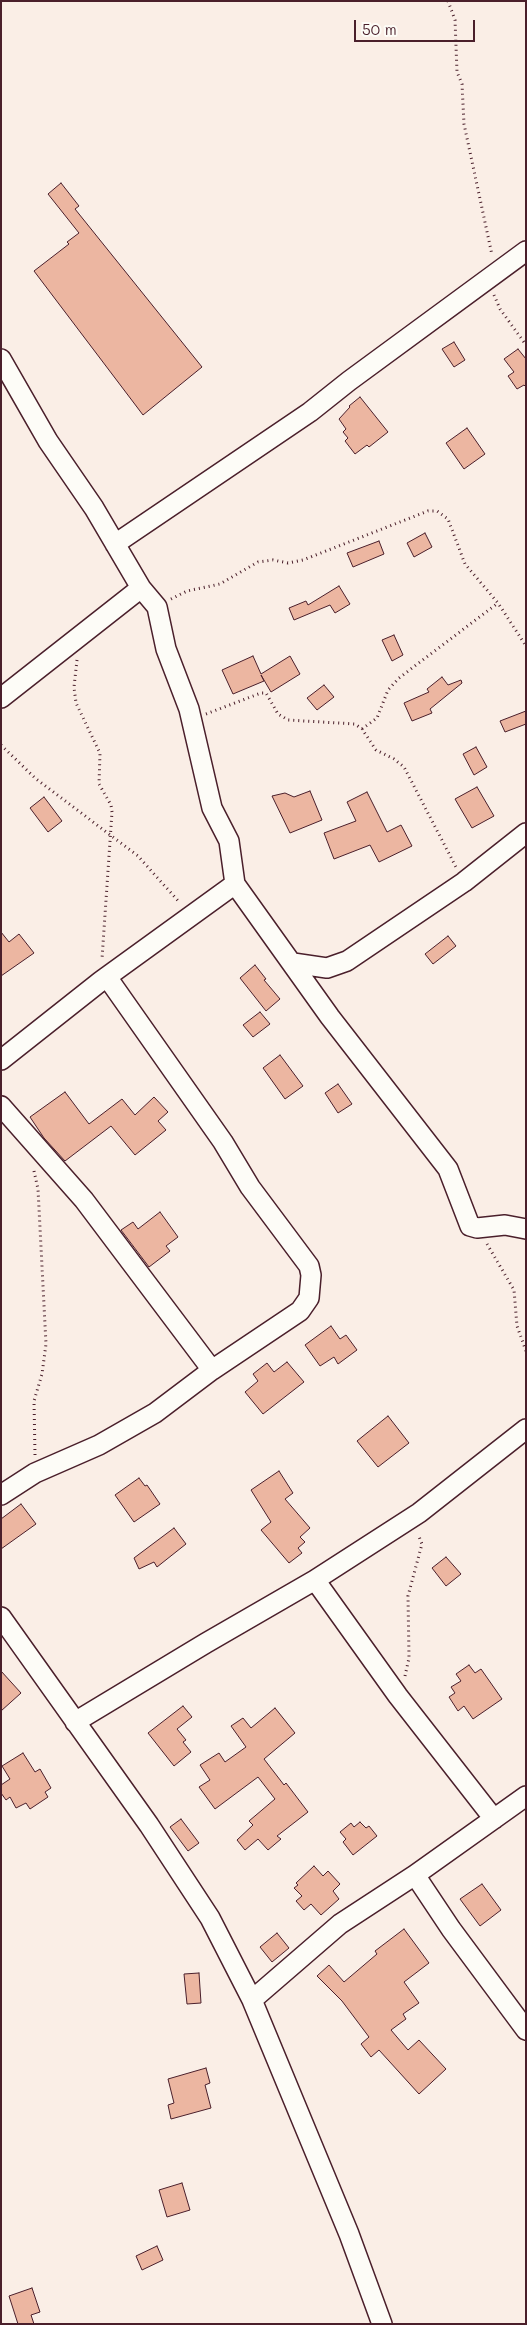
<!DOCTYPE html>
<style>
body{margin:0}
#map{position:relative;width:527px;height:2325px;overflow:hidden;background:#faeee6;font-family:Mali,sans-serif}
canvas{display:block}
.frame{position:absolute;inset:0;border:2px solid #4a1f2b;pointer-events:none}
.scale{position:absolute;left:354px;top:20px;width:121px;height:22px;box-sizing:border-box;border:2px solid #4a1f2b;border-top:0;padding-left:6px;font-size:15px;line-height:18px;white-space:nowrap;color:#4a1f2b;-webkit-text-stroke:4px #fdfcf7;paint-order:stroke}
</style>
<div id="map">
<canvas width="527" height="2325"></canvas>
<div class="frame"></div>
<div class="scale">50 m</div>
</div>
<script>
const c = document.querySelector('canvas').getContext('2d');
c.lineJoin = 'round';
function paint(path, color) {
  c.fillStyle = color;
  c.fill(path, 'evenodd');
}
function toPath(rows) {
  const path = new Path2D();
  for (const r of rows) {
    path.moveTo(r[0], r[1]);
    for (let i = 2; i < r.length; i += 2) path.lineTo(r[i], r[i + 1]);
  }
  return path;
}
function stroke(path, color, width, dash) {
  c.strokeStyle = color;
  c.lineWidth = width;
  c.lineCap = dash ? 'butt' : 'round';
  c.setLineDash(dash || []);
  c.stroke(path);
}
const building = toPath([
 [61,183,79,206,75,209,202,367,143,415,34,271,69,244,67,242,79,233,48,194,61,183],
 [454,342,465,360,454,367,442,349,454,342],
 [518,349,526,359,526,387,524,385,517,389,508,376,514,372,504,359,518,349],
 [360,397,388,432,369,447,367,445,355,454,345,441,348,438,343,432,346,429,339,419,350,407,349,406,360,397],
 [467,428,485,454,464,469,446,443,467,428],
 [425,533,432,547,414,557,407,543,425,533],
 [379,541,384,554,353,567,347,553,379,541],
 [339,586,350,604,335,613,330,605,294,620,289,608,306,601,308,605,339,586],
 [394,635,403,655,392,661,382,640,394,635],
 [253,656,261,674,290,656,300,674,271,692,261,675,264,681,233,694,222,670,253,656],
 [442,677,448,685,461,680,462,683,430,709,432,713,412,721,404,703,429,692,427,689,442,677],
 [324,685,334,697,317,710,307,698,324,685],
 [526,711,526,724,505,732,500,721,526,711],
 [476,747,487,767,474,775,463,754,476,747],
 [477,787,494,816,472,828,455,799,477,787],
 [310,791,322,820,290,833,272,796,285,793,294,797,310,791],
 [367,792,387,832,401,825,412,846,379,862,370,845,334,859,324,833,356,821,347,802,367,792],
 [44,797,62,821,48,832,30,808,44,797],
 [1,932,9,942,19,934,34,953,1,976,1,932],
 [448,936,456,946,433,964,425,954,448,936],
 [255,965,266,979,264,980,280,999,266,1011,240,978,255,965],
 [260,1012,270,1024,253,1037,243,1025,260,1012],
 [280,1055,303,1086,285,1099,263,1068,280,1055],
 [338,1084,352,1104,338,1113,325,1093,338,1084],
 [65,1092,89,1124,122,1099,135,1115,154,1097,168,1112,158,1121,166,1130,135,1155,111,1126,65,1161,44,1138,30,1117,65,1092],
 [160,1212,178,1237,166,1246,170,1251,149,1267,121,1230,133,1222,138,1229,160,1212],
 [331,1326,340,1339,346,1335,357,1350,338,1364,334,1357,320,1366,305,1345,331,1326],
 [287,1362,304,1382,263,1414,245,1392,258,1381,253,1374,267,1363,274,1372,287,1362],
 [388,1416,409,1443,378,1467,357,1441,388,1416],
 [279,1471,293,1493,285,1499,310,1528,300,1537,305,1542,298,1548,302,1553,289,1563,261,1530,271,1522,251,1490,279,1471],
 [139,1478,145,1486,147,1485,160,1504,134,1522,115,1495,139,1478],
 [21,1504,36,1524,1,1549,1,1519,21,1504],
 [174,1528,186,1544,157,1567,154,1562,139,1569,134,1558,174,1528],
 [446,1557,461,1574,446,1586,432,1568,446,1557],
 [469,1665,475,1673,481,1669,502,1699,473,1719,464,1706,458,1711,449,1697,455,1693,451,1687,461,1681,456,1674,469,1665],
 [1,1671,21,1693,1,1711,1,1671],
 [183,1706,192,1717,177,1729,186,1740,183,1742,191,1752,174,1766,148,1733,183,1706],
 [275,1708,295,1733,264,1759,284,1785,286,1783,308,1812,277,1836,281,1839,268,1850,258,1839,245,1850,237,1840,253,1825,249,1821,275,1799,258,1777,215,1809,199,1787,210,1780,200,1765,219,1753,225,1762,246,1747,231,1726,243,1718,251,1728,275,1708],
 [23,1753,35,1772,40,1769,51,1788,45,1792,48,1797,30,1809,26,1803,16,1808,10,1797,6,1800,1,1793,1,1785,10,1779,2,1766,23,1753],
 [181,1819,199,1843,188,1851,170,1827,181,1819],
 [360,1822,366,1828,369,1826,377,1836,353,1855,343,1842,346,1839,340,1832,351,1823,354,1827,360,1822],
 [314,1866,323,1876,328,1871,340,1884,333,1891,339,1899,321,1915,311,1904,304,1910,296,1901,302,1896,294,1888,298,1885,296,1883,314,1866],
 [482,1884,501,1910,480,1926,460,1899,482,1884],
 [404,1929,429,1963,404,1982,419,2003,403,2014,406,2019,391,2030,408,2050,419,2040,446,2069,419,2094,379,2050,371,2057,361,2044,369,2037,342,2001,317,1976,329,1965,344,1982,377,1954,375,1951,404,1929],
 [277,1933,289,1948,272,1962,260,1947,277,1933],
 [199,1973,201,2003,187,2004,184,1974,199,1973],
 [206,2068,210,2083,205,2085,211,2108,171,2119,168,2105,174,2103,168,2079,206,2068],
 [182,2183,190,2210,167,2217,159,2190,182,2183],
 [157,2246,163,2260,142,2270,136,2256,157,2246],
 [32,2288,40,2312,31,2315,34,2324,18,2324,9,2296,32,2288]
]);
const path = toPath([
 [448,1,455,20,457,72,462,84,464,124,492,255],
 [494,295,500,309,526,345],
 [171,599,187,591,220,584,258,562,273,560,288,563,303,560,428,511,437,511,448,519,465,564,498,603,526,646],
 [77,660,74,687,76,703,100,753,99,784,111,805,112,812,102,959],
 [206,714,261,693,266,693,278,714,288,720,355,724,362,729,376,750,394,759,404,767,457,869],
 [362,729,377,718,388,690,399,678,498,603],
 [1,745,35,778,138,856,180,903],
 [34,1171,38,1189,46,1344,42,1374,34,1401,35,1455],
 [487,1244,514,1290,517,1326,526,1351],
 [405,1676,409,1658,408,1596,422,1544,418,1534]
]);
const minor = toPath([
 [1,359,48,441,94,508,141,588,157,607,166,649,189,709,212,808,229,841,235,884,330,1017,448,1169,470,1226,477,1228,505,1225,526,1229],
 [115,544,310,412,349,381,526,251],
 [1,698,141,588],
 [293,963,327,968,347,961,464,882,526,833],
 [1,1060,101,981,235,884],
 [1,1106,84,1200,212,1370],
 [1,1495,35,1473,99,1445,155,1413,212,1370,300,1311,309,1298,311,1275,309,1266,250,1187,223,1142,107,977],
 [315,1580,419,1513,526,1429],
 [1,1617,149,1825,210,1918,252,2000,349,2234,382,2324],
 [75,1722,206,1643,315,1580,398,1696,494,1819],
 [415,1875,451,1929,526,2030],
 [252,2000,340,1924,415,1875,526,1796]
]);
paint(building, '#ecb6a1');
stroke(building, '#4a1f2b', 1);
stroke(minor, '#4a1f2b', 22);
stroke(path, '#4a1f2b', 3, [1, 4]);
stroke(minor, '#fdfcf7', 19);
</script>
